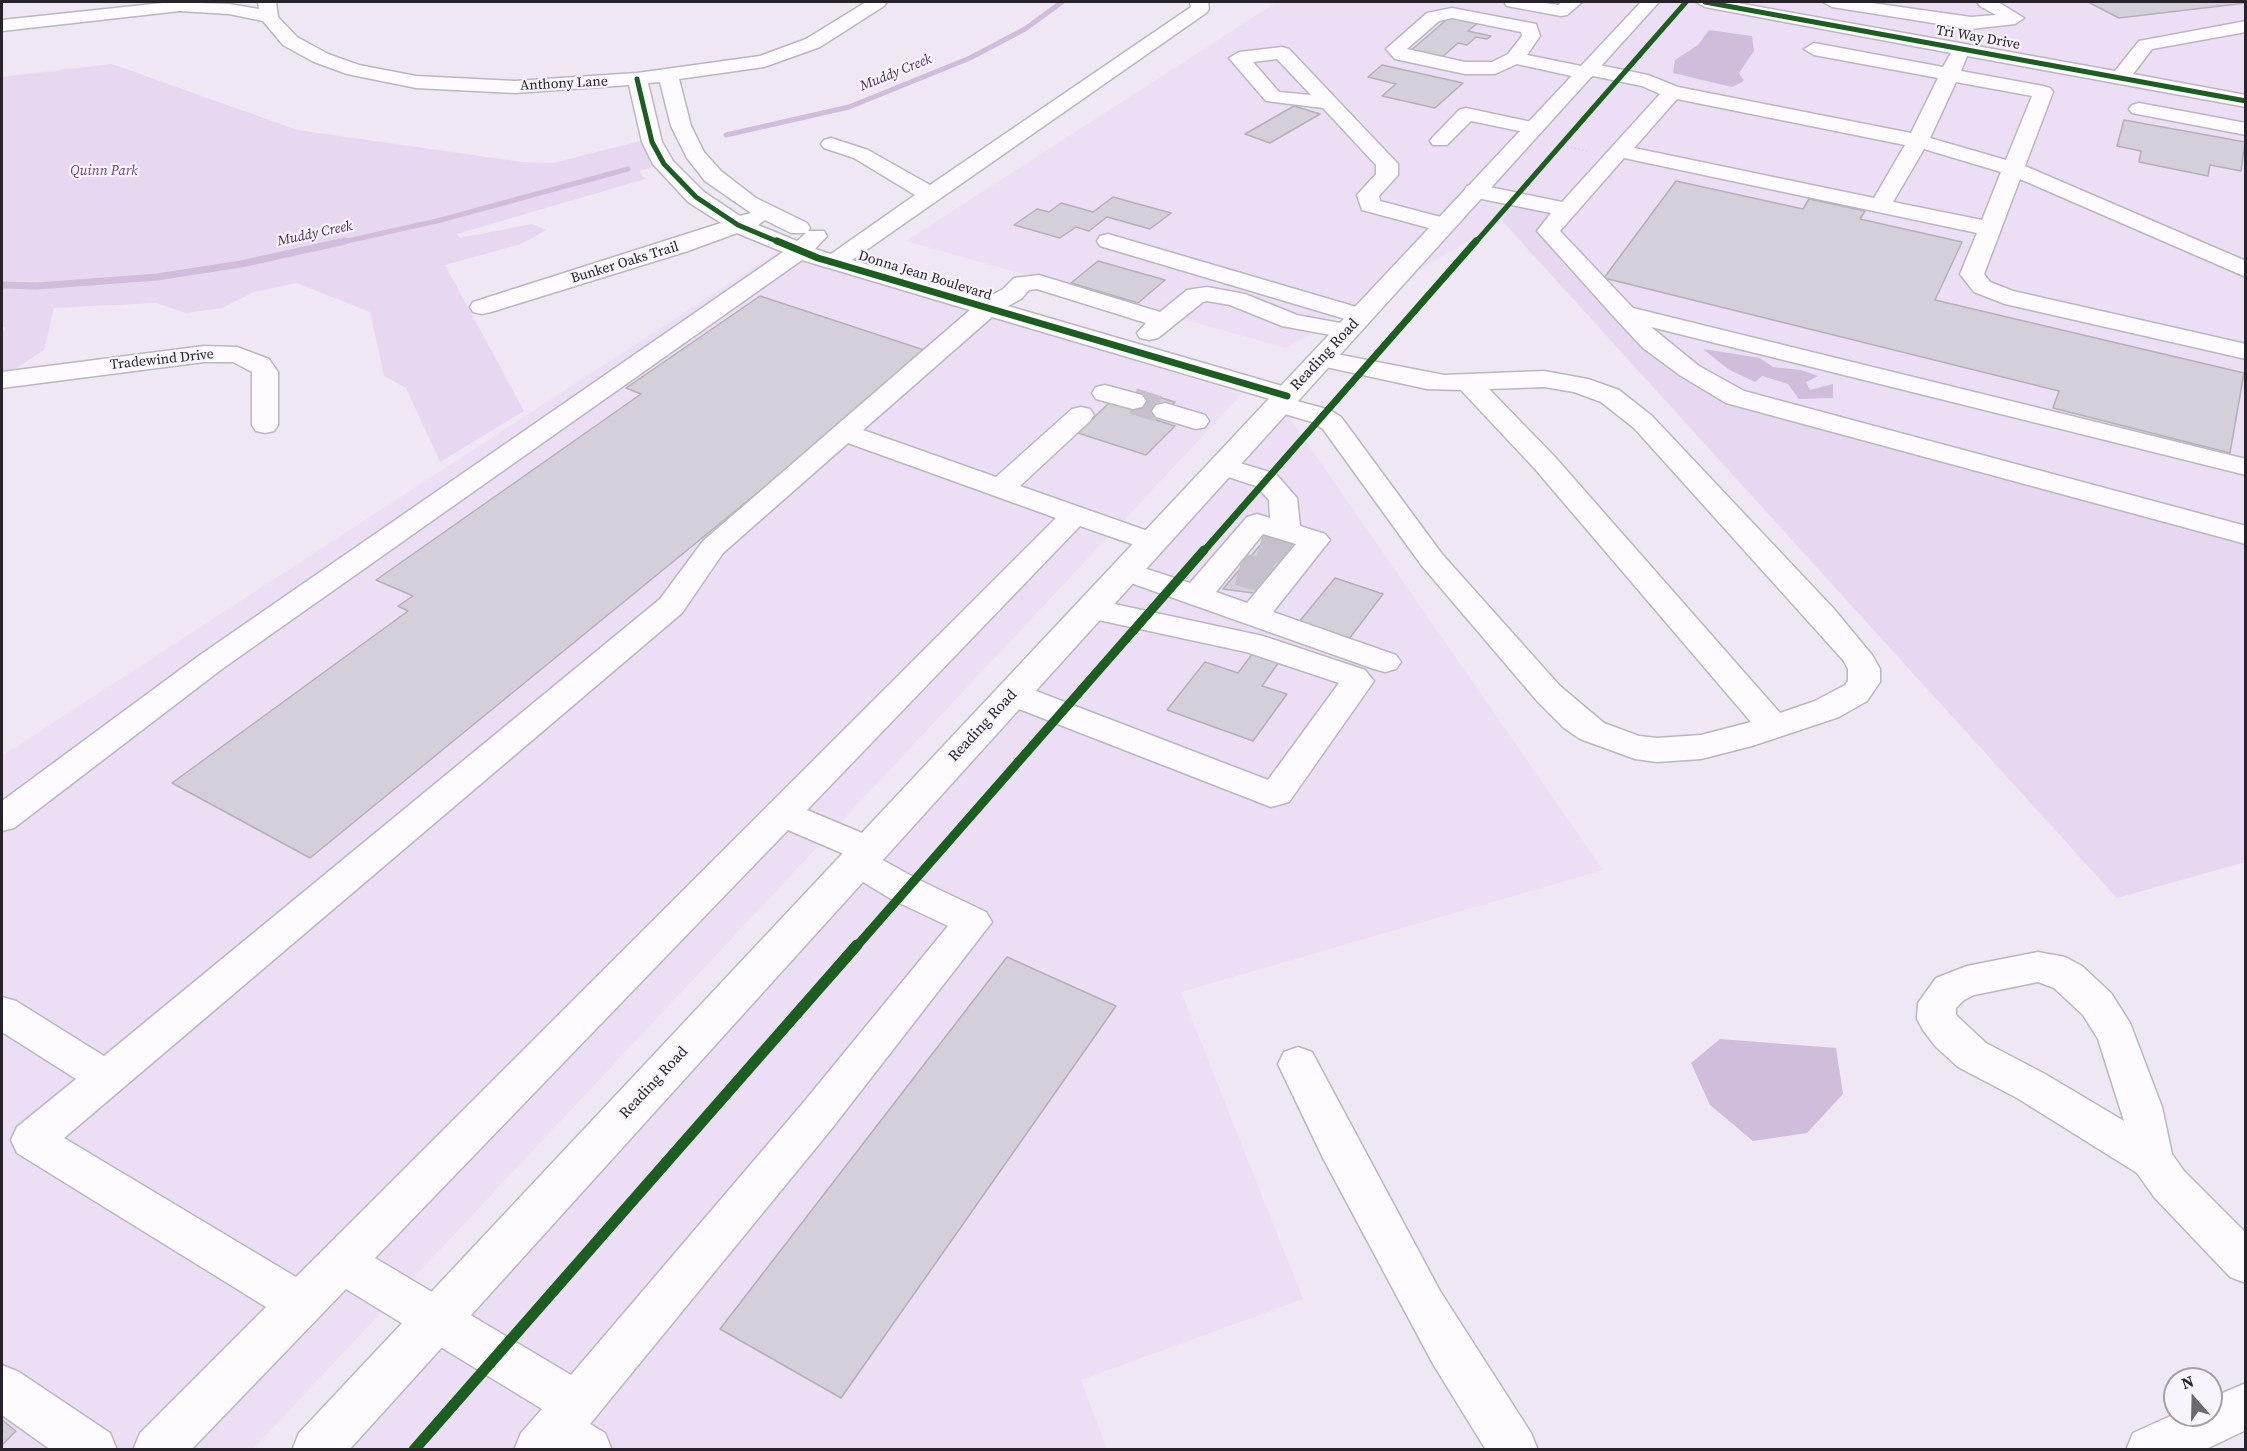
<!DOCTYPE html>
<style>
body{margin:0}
#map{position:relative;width:2247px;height:1451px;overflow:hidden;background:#efe7f4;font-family:"Source Serif 4",serif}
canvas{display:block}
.frame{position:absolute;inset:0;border:3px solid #28232b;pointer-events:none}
.north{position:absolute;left:2163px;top:1367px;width:60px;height:60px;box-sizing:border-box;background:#f8f3fc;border:2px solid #a5a0a8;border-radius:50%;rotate:340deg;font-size:16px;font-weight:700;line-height:24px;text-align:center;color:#28232b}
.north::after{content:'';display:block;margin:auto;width:21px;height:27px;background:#6e6871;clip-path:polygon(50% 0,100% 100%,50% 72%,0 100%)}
</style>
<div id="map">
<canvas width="2247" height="1451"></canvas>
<div class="frame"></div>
<div class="north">N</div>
</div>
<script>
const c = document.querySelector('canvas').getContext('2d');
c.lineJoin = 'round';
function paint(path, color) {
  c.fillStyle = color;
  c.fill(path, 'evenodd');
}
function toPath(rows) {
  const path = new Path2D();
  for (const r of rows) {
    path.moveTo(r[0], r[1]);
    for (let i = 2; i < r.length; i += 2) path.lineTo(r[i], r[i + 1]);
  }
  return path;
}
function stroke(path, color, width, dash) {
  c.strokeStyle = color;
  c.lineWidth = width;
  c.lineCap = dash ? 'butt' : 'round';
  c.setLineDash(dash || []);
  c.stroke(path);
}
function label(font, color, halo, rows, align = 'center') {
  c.font = font + ' "Source Serif 4",serif';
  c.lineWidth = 4.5;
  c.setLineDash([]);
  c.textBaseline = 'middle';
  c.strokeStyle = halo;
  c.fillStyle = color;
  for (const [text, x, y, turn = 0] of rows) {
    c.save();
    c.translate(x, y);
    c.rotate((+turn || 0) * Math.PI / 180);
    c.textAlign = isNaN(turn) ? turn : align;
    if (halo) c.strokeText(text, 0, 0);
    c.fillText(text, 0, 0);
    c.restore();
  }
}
const built = toPath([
 [1277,2,2245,2,2245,862,2117,898,1502,221,1286,348,906,241],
 [779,251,1242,394,253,1449,2,1450,2,756],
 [1280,404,1603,870,1181,992,1303,1299,1081,1380,1107,1449,316,1450]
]);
const green = toPath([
 [112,64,297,130,522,162,553,163,644,140,656,166,639,171,645,179,457,234,460,238,532,224,546,230,521,244,445,265,524,411,440,462,406,388,384,376,370,312,297,283,254,292,222,308,186,313,156,303,54,308,44,350,7,374,2,371,2,335,5,327,2,327,2,77],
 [1521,200,1567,210,1549,230,1652,343,1735,397,2245,535,2245,862,2117,898,1502,220]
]);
const water = toPath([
 [1709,30,1752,36,1754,51,1739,73,1744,81,1732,87,1673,73,1675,60,1698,45],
 [1703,349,1760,358,1773,367,1801,370,1818,376,1806,382,1810,390,1833,384,1833,398,1799,399,1788,384,1762,376,1755,382,1728,369],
 [1720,1039,1836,1048,1843,1094,1807,1133,1753,1141,1710,1105,1691,1063]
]);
const streamFar1 = toPath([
 [726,135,849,107,970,58,1025,29,1062,2],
 [338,243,441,220,628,169]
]);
const stream = toPath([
 [2,285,37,286,157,277,241,264,345,241]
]);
const building = toPath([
 [2088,2,2246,2,2246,3,2119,18,2088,2],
 [1452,15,1480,21,1468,31,1491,36,1487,39,1476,37,1467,45,1458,43,1440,59,1409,52,1452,15],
 [1382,65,1463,83,1435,108,1382,96,1396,84,1368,77,1382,65],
 [1294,106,1320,114,1270,143,1245,134,1294,106],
 [2124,120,2245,142,2241,171,2210,165,2208,176,2139,162,2141,151,2117,146,2124,120],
 [1676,181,1803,209,1809,199,1865,211,1860,219,1962,242,1935,300,2244,373,2230,453,2053,408,2059,391,1604,278,1676,181],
 [1113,197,1171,213,1150,229,1107,217,1089,231,1076,227,1060,238,1014,225,1037,209,1049,212,1061,203,1093,212,1113,197],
 [1098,261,1165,280,1138,303,1071,283,1098,261],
 [760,296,930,352,310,858,172,783,408,611,398,606,413,596,376,580,641,394,626,388,760,296],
 [1142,392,1175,402,1156,420,1175,426,1146,455,1078,433,1110,402,1127,407,1142,392],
 [1267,537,1301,540,1261,594,1223,589,1267,537],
 [1335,578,1383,594,1349,639,1299,622,1335,578],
 [1253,653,1279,662,1262,686,1287,694,1253,741,1167,710,1205,662,1238,673,1253,653],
 [1007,957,1116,1006,841,1398,720,1329,1007,957],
 [2,1420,16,1431,2,1445,2,1420]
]);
const minorTunnelFar1 = toPath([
 [1133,401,1165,411],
 [1260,545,1286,552]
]);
const minorTunnel = toPath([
 [1281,550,1291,553],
 [1239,569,1273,578]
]);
const path = toPath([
 [1559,145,1587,151]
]);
const minor = toPath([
 [172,2,229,4,259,9,258,2,276,2,278,17,297,37,328,54,359,65,416,76,515,81,637,73,760,56,806,39,866,2,887,2,884,6,820,47,764,67,679,79,691,126,704,152,721,171,756,198,807,223,810,228,808,231,824,231,827,236,815,249,831,254,915,195,854,158,824,148,821,144,824,140,831,138,868,150,930,185,1191,7,1190,2,1208,2,1209,9,1206,13,852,260,985,299,1003,289,1014,278,1039,275,1160,312,1187,290,1207,287,1245,294,1297,315,1356,326,1359,331,1356,336,1347,338,1282,326,1230,305,1207,301,1203,302,1158,338,1149,340,1140,338,1137,333,1146,323,1037,289,1029,290,1021,299,1008,306,1296,390,1300,396,1297,401,1330,410,1341,417,1442,554,1560,686,1604,723,1639,736,1657,738,1701,735,1751,722,1535,469,1461,390,1427,389,1312,364,1308,359,1312,354,1321,351,1444,375,1544,371,1588,379,1619,390,1652,416,1834,609,1872,655,1880,669,1880,682,1867,701,1839,717,1752,746,1701,759,1657,762,1635,759,1580,739,1564,728,1538,702,1422,566,1323,429,1312,422,1271,410,1267,404,1270,399,992,317,863,430,996,477,1072,409,1081,407,1090,409,1094,415,1090,421,1020,486,1162,536,1167,542,1162,548,1152,551,1080,526,807,810,881,841,886,850,881,859,917,879,986,912,992,922,833,1127,590,1424,605,1433,612,1450,514,1450,521,1433,542,1409,346,1289,191,1450,133,1450,140,1433,266,1307,17,1153,11,1140,17,1127,76,1079,2,1032,2,997,16,1001,104,1056,660,599,703,541,970,310,802,260,222,669,14,828,2,831,2,801,200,655,783,252,737,233,688,251,491,312,482,314,473,312,470,307,473,302,721,223,688,202,653,164,642,142,629,85,515,93,416,88,347,74,314,62,283,45,263,21,229,14,180,11,2,31,2,20,172,2],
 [660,82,671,126,687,158,705,181,751,213,740,216,704,192,673,161,662,142,648,83,660,82],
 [765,220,791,233,806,233,797,241,758,225,765,220],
 [1544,387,1574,392,1601,402,1634,428,1843,660,1848,669,1848,681,1845,685,1815,701,1780,713,1555,457,1489,389,1544,387],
 [848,443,1056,518,296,1277,64,1138,682,613,723,553,848,443],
 [788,830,844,854,840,862,845,871,891,899,948,926,803,1103,571,1375,375,1258,788,830],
 [1504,2,1539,2,1558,5,1562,2,1582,2,1567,15,1561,16,1507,6,1504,2],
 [1696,2,1732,2,2115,71,2139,41,2246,21,2246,32,2152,49,2133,74,2246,95,2246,107,1967,56,1961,71,2043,86,2050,88,2053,92,2025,166,2246,261,2246,277,2020,179,1984,274,1990,282,2013,291,2246,344,2246,359,2005,304,1974,292,1960,274,1977,233,1624,158,1560,231,1633,308,2246,459,2246,475,1651,327,1699,366,1744,391,2246,526,2246,544,1726,403,1681,376,1643,348,1615,318,1537,231,1551,213,1467,196,1464,191,1467,186,1475,184,1562,202,1660,94,1642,86,1593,76,1585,79,1517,64,1495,74,1465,74,1395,59,1386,49,1427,13,1452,8,1536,24,1540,36,1527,55,1581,66,1589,63,1648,75,1678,87,1911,133,1938,78,1814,55,1804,49,1814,43,1943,67,1951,53,1705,7,1696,2],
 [1452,18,1521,32,1522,36,1508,54,1492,62,1465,62,1407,49,1439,21,1452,18],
 [1956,82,2032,96,2006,160,1930,138,1956,82],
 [1677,99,1905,145,1874,198,1634,148,1677,99],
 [1924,149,2001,172,1982,220,1893,202,1924,149],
 [1823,2,1865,2,1971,17,1996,15,1980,6,1977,2,1998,2,2024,18,2015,24,1971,29,1832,7,1823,2],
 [1282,47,1289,49,1398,164,1398,175,1379,196,1380,201,1452,220,1455,225,1452,230,1444,232,1362,210,1357,195,1376,174,1376,165,1323,108,1266,101,1229,58,1239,52,1282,47],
 [1277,59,1311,95,1279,92,1253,62,1277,59],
 [2139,103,2246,123,2246,135,2132,113,2129,109,2132,105,2139,103],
 [1466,108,1541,124,1544,128,1541,132,1534,134,1471,121,1447,145,1433,145,1430,141,1433,137,1459,110,1466,108],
 [1108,234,1370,311,1373,316,1370,321,1361,323,1352,321,1100,246,1097,241,1100,236,1108,234],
 [204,346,237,347,269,359,278,372,278,425,274,431,265,433,256,431,252,425,252,372,233,362,204,362,2,388,2,372,204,346],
 [1105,385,1142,395,1146,401,1142,407,1133,409,1096,399,1092,393,1096,387,1105,385],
 [1165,403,1205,415,1209,421,1205,427,1196,429,1156,417,1152,411,1156,405,1165,403],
 [1223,458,1276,474,1297,498,1300,526,1325,534,1330,540,1273,612,1396,655,1401,662,1396,669,1385,672,1374,669,1114,577,1110,571,1114,565,1125,562,1190,583,1247,517,1257,514,1270,518,1269,500,1256,486,1213,472,1209,466,1213,460,1223,458],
 [1263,534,1296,544,1247,603,1216,592,1263,534],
 [1091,599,1263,636,1365,670,1374,681,1289,802,1271,807,1001,702,996,694,1001,686,1012,683,1023,686,1268,780,1339,683,1246,652,1080,616,1076,609,1080,602,1091,599],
 [2038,952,2065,957,2082,966,2111,993,2130,1023,2162,1107,2172,1154,2184,1171,2246,1233,2246,1283,2230,1277,2154,1197,2137,1173,2017,1098,1958,1067,1935,1046,1923,1030,1917,1019,1918,1003,1936,978,1967,966,2038,952],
 [2038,982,2054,988,2083,1015,2098,1039,2124,1121,2045,1074,1986,1043,1956,1015,1956,1008,1964,1000,1974,995,2038,982],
 [1298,1047,1312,1052,1440,1291,1531,1433,1538,1450,1486,1450,1433,1364,1323,1158,1278,1064,1284,1052,1298,1047],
 [2,1365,19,1372,110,1433,117,1450,51,1450,2,1415,2,1365],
 [2246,1383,2246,1430,2204,1450,2126,1450,2133,1433,2175,1414,2211,1415,2211,1398,2246,1383]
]);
const major = toPath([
 [1641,2,1659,2,349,1450,292,1450,299,1433,1641,2]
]);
const cyclewayFar3 = toPath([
 [1705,2,2246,101],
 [637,79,652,142,664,164,696,197,738,225,781,243],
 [1475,243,1686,2]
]);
const cyclewayFar2 = toPath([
 [777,241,818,258,1287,396],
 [1203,552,1476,241]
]);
const cyclewayFar1 = toPath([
 [856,947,1204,550]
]);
const cycleway = toPath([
 [414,1450,857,945]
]);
const farStreetnames = [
 ["Tri Way Drive",1978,38,10],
 ["Anthony Lane",564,84,-3],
 ["Bunker Oaks Trail",625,263,-17],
 ["Donna Jean Boulevard",925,276,17],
 ["Tradewind Drive",162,360,-6]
];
const farWaternames = [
 ["Muddy Creek",896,73,-22],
 ["Muddy Creek",315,234,-12]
];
const farParknames = [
 ["Quinn Park",104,171]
];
const streetNames = [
 ["Reading Road",1325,355,-47],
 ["Reading Road",983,726,-47],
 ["Reading Road",654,1083,-47]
];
paint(built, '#ecdef4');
paint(green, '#e7d7f1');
paint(water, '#d0bddc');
stroke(streamFar1, '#d0bddc', 5);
stroke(stream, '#d0bddc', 7);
paint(building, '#d5cfd9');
stroke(building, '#b5afb9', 1.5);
stroke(minorTunnelFar1, '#c7c0cc', 26, [26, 13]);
stroke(minorTunnel, '#c7c0cc', 33, [33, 16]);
stroke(minor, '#bcb6c0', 3);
stroke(major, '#bcb6c0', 3);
stroke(path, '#d0cdd1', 2, [1, 3]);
paint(minor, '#fdfbfd');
paint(major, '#fdfbfd');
stroke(cyclewayFar3, '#1b5e20', 5);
stroke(cyclewayFar2, '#1b5e20', 7);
stroke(cyclewayFar1, '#1b5e20', 9);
stroke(cycleway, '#1b5e20', 11);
label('14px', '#28232b', '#f8f3fc', farStreetnames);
label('italic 14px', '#4a2b5b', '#f8f3fc', farWaternames);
label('italic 14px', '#68487a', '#f8f3fc', farParknames);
label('15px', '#28232b', '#f8f3fc', streetNames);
</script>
